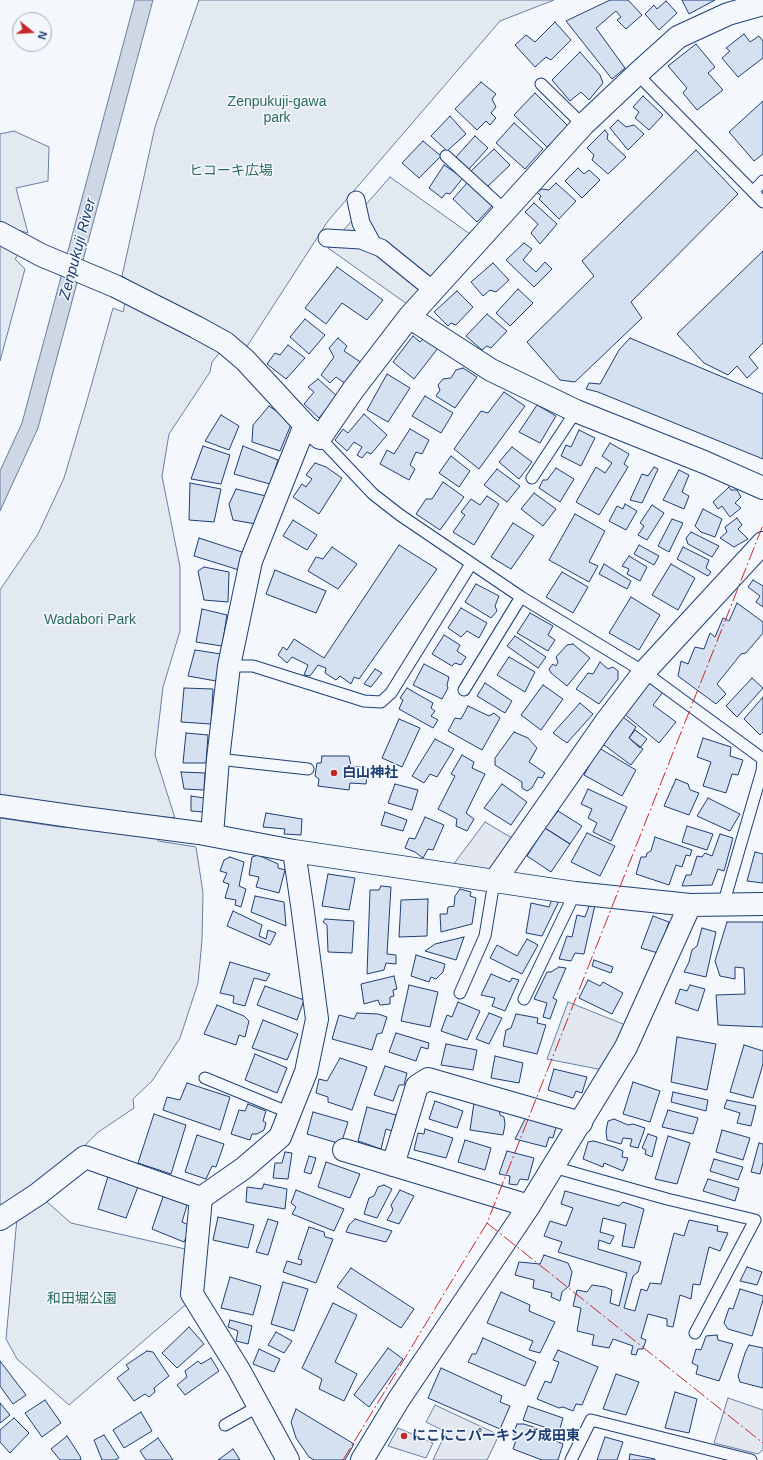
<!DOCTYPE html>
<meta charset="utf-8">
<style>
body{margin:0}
#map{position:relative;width:763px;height:1460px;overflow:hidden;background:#f4f7fb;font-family:Helvetica,sans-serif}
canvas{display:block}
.north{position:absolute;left:12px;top:12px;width:40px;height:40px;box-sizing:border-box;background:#f4f7fb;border:1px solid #9eadc5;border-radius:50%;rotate:108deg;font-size:11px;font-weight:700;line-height:16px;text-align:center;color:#1d3f73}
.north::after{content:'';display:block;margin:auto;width:14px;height:18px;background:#c62828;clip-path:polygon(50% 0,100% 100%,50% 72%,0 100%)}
</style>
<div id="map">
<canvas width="763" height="1460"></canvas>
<div class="north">N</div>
</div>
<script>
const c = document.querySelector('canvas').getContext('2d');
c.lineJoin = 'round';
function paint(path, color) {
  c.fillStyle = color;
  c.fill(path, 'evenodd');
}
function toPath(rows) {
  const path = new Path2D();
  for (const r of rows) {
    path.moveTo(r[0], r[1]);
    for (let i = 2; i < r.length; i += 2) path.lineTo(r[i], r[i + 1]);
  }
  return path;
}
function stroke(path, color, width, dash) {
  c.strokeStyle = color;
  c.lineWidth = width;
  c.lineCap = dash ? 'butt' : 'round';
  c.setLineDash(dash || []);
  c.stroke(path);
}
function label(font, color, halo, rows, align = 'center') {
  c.font = font + ' Helvetica,"Noto Sans JP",sans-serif';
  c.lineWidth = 3;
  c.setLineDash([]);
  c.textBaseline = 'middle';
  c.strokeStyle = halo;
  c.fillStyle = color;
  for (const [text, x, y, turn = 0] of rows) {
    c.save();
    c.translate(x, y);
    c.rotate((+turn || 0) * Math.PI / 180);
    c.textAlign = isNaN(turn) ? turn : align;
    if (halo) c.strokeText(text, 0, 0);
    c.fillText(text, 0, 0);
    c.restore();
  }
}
const green = toPath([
 [199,0,554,0,500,21,328,221,246,348,230,340,212,362,210,372,169,434,162,476,180,567,180,631,163,687,155,755,175,818,68,807,0,795,0,590,38,534,64,478,86,404,113,308,123,312,130,281,122,276,155,127,199,0],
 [14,131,49,147,48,181,16,188,28,233,0,225,0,134,14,131],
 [390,177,470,234,407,304,328,248,390,177],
 [0,242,18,255,15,259,25,269,0,361,0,242],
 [0,818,60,827,154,833,158,841,196,847,203,893,202,940,198,983,180,1038,152,1081,133,1099,134,1108,97,1133,69,1162,0,1207,0,818],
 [38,1194,71,1223,194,1251,190,1301,69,1405,17,1359,6,1339,18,1207,38,1194]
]);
const parking = toPath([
 [485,822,512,838,493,868,478,873,450,869,485,822],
 [568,1002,628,1026,603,1070,547,1059,568,1002],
 [728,1398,763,1410,763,1450,758,1454,714,1443,728,1398],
 [435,1405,499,1435,487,1460,433,1460,446,1432,426,1422,435,1405],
 [398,1428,433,1443,426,1458,388,1446,398,1428]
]);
const water = toPath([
 [135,0,153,0,38,428,0,511,0,471,22,423,135,0]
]);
const building = toPath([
 [610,0,628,0,642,15,626,29,617,20,621,17,616,11,596,28,625,68,612,79,566,21,610,0],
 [682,0,715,0,689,14,682,0],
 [666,1,677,13,659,30,645,14,654,5,657,9,666,1],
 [555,22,571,40,551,60,546,57,535,67,515,45,526,35,535,42,555,22],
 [744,34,750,42,759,36,763,41,763,58,738,77,722,58,730,51,726,48,744,34],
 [696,44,715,67,708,73,723,90,697,110,683,93,687,88,668,66,696,44],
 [580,52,600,75,603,83,589,100,581,92,570,101,552,80,580,52],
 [481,82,496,94,492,99,496,107,491,113,496,118,490,125,486,121,477,130,455,109,481,82],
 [535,93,568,126,547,147,514,115,535,93],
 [643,96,663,115,649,130,635,118,639,112,633,107,643,96],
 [763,101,763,154,754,161,729,132,763,101],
 [450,116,466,134,447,151,431,136,450,116],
 [618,120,626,127,634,125,644,134,628,150,610,128,618,120],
 [514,123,543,149,525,169,496,143,514,123],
 [605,130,608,134,607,139,626,157,608,174,592,160,594,155,587,148,605,130],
 [475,136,488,148,469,169,456,157,475,136],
 [423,141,441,156,419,178,402,163,423,141],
 [494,149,510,165,487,187,471,171,494,149],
 [696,150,738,194,631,302,642,318,575,382,560,380,527,342,594,276,582,261,696,150],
 [444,165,463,178,450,194,446,193,442,198,429,188,444,165],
 [578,168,584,174,589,170,600,180,582,198,565,181,578,168],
 [467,183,492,206,477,222,453,199,467,183],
 [556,183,576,201,559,219,539,199,541,196,537,192,542,189,549,190,556,183],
 [534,203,557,224,540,244,531,233,538,224,525,212,534,203],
 [524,243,532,249,523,260,536,272,545,262,552,269,534,287,506,260,524,243],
 [763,251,763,343,749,357,758,368,747,378,737,366,728,375,704,363,677,334,763,251],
 [493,263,509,280,496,292,490,290,483,296,471,282,493,263],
 [337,267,383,300,367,320,342,303,326,324,305,308,337,267],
 [518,289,533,303,510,326,496,313,518,289],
 [457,291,473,307,456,325,451,323,448,326,434,312,457,291],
 [487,314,507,331,491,348,487,346,482,350,466,336,487,314],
 [305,319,325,335,309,354,290,337,305,319],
 [413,336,420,342,425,337,438,348,414,379,393,362,413,336],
 [338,338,347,346,344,351,362,363,346,384,336,377,330,383,321,375,334,357,329,348,338,338],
 [630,338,763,394,763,459,598,392,586,389,589,383,600,384,619,350,630,338],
 [288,345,305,358,286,379,267,364,275,353,280,355,288,345],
 [463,368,477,377,455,408,436,396,440,390,438,385,443,379,451,378,456,370,463,368],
 [387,374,410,388,388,422,367,410,387,374],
 [318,379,337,396,319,418,304,404,314,392,308,387,318,379],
 [504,392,525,406,479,469,454,449,481,411,488,413,504,392],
 [425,396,453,413,441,433,412,416,425,396],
 [537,405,556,416,540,443,519,432,537,405],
 [269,406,292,422,280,451,252,442,253,425,269,406],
 [364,414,387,435,371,454,367,452,362,458,357,455,362,447,354,442,347,451,335,440,343,429,348,433,364,414],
 [221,415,239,426,229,450,205,441,221,415],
 [410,429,429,440,422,454,416,452,410,465,415,469,409,480,380,464,387,450,394,454,410,429],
 [579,430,595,438,581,466,561,456,566,445,571,447,579,430],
 [610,443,629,454,624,464,628,467,599,515,576,502,596,467,605,473,612,463,602,456,610,443],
 [203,446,230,455,221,484,191,479,203,446],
 [243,446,278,460,270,484,234,474,243,446],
 [512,447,532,462,519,479,499,462,512,447],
 [451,456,470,471,459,487,439,473,451,456],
 [315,463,326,467,342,478,319,514,293,497,302,484,306,487,312,479,306,475,315,463],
 [654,467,658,469,642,503,630,500,642,474,648,476,654,467],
 [556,468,574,479,560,502,539,488,543,480,547,480,556,468],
 [497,469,520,486,507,502,484,485,497,469],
 [679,470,689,475,682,492,689,496,684,509,663,500,679,470],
 [443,482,464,497,440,530,416,514,426,499,432,499,443,482],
 [190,483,221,489,214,522,189,520,190,483],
 [729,487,731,490,737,490,741,497,735,503,741,508,730,517,722,506,718,509,713,502,729,487],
 [236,489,266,496,256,524,233,520,229,504,236,489],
 [534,493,556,509,543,526,521,509,534,493],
 [487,496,499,504,474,545,453,532,465,515,461,512,471,499,480,505,487,496],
 [625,504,637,511,626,530,609,521,617,506,623,509,625,504],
 [652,505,664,513,647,540,638,535,644,526,640,523,652,505],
 [703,509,722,519,715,537,701,532,695,526,703,509],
 [575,514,605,531,589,562,598,566,589,582,549,560,575,514],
 [737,518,742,525,738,529,748,539,734,547,720,538,727,532,725,527,737,518],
 [672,519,683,523,669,552,658,546,672,519],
 [293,520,317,535,307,550,283,536,293,520],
 [513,523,534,536,511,569,491,557,513,523],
 [691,532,719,546,712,557,688,544,686,538,691,532],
 [199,538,245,553,239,570,194,556,199,538],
 [399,545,437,569,359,679,354,677,351,684,340,676,336,680,325,673,326,668,318,665,310,676,304,675,308,665,292,657,287,663,278,655,283,647,287,650,294,639,324,658,399,545],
 [639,545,659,556,654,565,634,554,639,545],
 [332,547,357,564,338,589,308,571,316,557,323,559,332,547],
 [683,547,709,560,706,568,711,572,708,576,677,559,683,547],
 [629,556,647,567,640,581,627,574,629,569,622,566,629,556],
 [604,564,631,581,627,589,599,574,604,564],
 [671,564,695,578,678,610,652,595,671,564],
 [204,567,229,572,228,602,204,600,198,571,204,567],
 [275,570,326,591,316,613,266,594,275,570],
 [562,572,588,587,573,613,546,597,562,572],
 [753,580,763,586,763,607,756,602,760,596,748,587,753,580],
 [476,584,499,596,495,606,497,611,491,618,465,602,476,584],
 [631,597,660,615,639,650,609,633,631,597],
 [737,603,763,622,763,633,746,653,741,654,717,684,726,694,716,704,678,676,681,661,688,664,695,647,704,649,710,633,715,637,723,618,729,621,737,603],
 [461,608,487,623,479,638,467,631,461,637,448,628,461,608],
 [202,609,227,615,222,646,196,642,202,609],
 [530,613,553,626,548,635,555,640,548,651,517,633,530,613],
 [444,635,460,645,457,651,466,657,461,665,455,663,452,666,432,654,444,635],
 [515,636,546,657,538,668,507,646,515,636],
 [573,644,590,658,567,686,551,673,549,669,553,664,556,666,558,662,556,657,567,645,573,644],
 [195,650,221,654,216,681,188,676,195,650],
 [509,657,535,672,525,692,497,675,509,657],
 [600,662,608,669,613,667,618,671,618,679,599,704,576,689,588,673,593,674,600,662],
 [424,664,449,677,447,685,448,688,442,699,413,685,424,664],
 [375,669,382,673,371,687,364,684,375,669],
 [752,678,763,688,737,717,726,706,752,678],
 [646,679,663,692,653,705,676,722,659,743,622,712,646,679],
 [485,683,512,701,505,713,477,696,485,683],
 [543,685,563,699,541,730,521,715,543,685],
 [184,688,213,689,211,724,181,722,184,688],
 [407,688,433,703,431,708,435,711,431,716,438,720,433,728,399,709,403,700,400,698,407,688],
 [763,697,763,732,760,735,744,719,763,697],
 [580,703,593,714,567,743,553,733,580,703],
 [468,706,489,716,494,713,500,718,482,750,448,731,455,718,461,719,468,706],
 [619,714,636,727,629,738,643,749,631,765,600,742,619,714],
 [399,719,420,728,402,767,382,758,399,719],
 [635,730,647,739,640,748,629,738,635,730],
 [514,732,528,738,537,748,529,762,545,773,542,778,538,777,532,788,527,791,522,788,522,782,495,765,495,758,514,732],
 [186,733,208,735,206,763,183,763,186,733],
 [703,738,731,747,730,756,743,760,738,775,732,774,726,793,703,786,711,762,697,757,703,738],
 [435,739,454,749,437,777,430,774,424,783,412,776,435,739],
 [599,748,636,770,622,796,584,775,599,748],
 [462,755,474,762,472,768,485,774,466,813,474,819,467,831,456,826,457,819,438,809,455,776,451,774,462,755],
 [322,756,349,756,351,766,368,768,366,784,350,783,349,790,318,786,319,779,315,776,317,763,321,763,322,756],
 [181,772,205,773,204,790,184,789,181,772],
 [676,779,688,784,690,790,699,793,689,815,664,806,676,779],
 [395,784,418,790,412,810,388,803,395,784],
 [502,784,527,802,511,825,484,808,502,784],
 [588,789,627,807,611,841,593,832,597,823,588,818,592,809,581,804,588,789],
 [191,796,204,798,204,812,191,811,191,796],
 [708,798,740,814,730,831,697,816,708,798],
 [558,811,582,826,570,844,545,828,558,811],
 [385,812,407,820,403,831,381,825,385,812],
 [266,813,302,819,301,835,284,834,285,829,263,827,266,813],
 [425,817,444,825,433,850,428,849,423,858,415,852,405,848,409,838,415,839,425,817],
 [687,826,713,834,707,850,682,842,687,826],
 [545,828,570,844,551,872,527,856,545,828],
 [587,833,615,846,600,876,571,862,587,833],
 [720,834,733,838,724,871,718,869,712,885,682,886,686,875,691,875,697,856,702,857,705,853,712,856,720,834],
 [655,837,692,850,690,856,686,855,682,867,676,865,669,885,636,874,641,857,646,857,647,853,651,851,655,837],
 [755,852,763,854,763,883,747,881,755,852],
 [258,855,278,864,278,868,285,870,279,893,256,887,259,877,249,875,252,857,258,855],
 [230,857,244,862,239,886,246,889,241,907,235,905,236,900,225,898,229,884,223,882,227,873,220,871,224,860,230,857],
 [328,874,355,878,349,910,322,906,328,874],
 [381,886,391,887,387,954,396,955,396,964,386,963,384,970,367,974,370,890,379,890,381,886],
 [460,889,471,892,470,896,476,898,472,924,441,932,440,914,447,914,448,907,454,906,455,896,460,889],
 [255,896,284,902,286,926,251,912,255,896],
 [428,899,427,936,399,937,401,900,428,899],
 [552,899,559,901,542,936,526,933,531,903,549,907,552,899],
 [595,905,584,954,575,953,571,961,559,959,567,936,572,937,577,915,585,917,589,906,595,905],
 [233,911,262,925,259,936,266,939,268,930,276,933,270,945,227,926,233,911],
 [653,916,669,922,658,953,641,948,653,916],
 [325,919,354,921,352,953,328,952,327,925,323,922,325,919],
 [727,922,763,922,763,1027,718,1025,716,995,745,994,744,968,735,967,735,979,720,976,715,961,727,922],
 [702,928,716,932,706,977,684,972,689,962,692,950,697,946,702,928],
 [464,937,456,960,425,951,435,944,464,937],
 [527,939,538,945,522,974,490,958,497,945,517,956,527,939],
 [416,955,445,964,443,972,436,979,431,977,429,982,411,976,416,955],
 [594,960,613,967,611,973,592,966,594,960],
 [230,962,270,974,266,981,254,978,245,1006,233,1003,234,996,220,993,230,962],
 [559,967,566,968,553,998,557,1000,550,1019,543,1017,547,1003,534,999,547,972,551,972,559,967],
 [491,974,510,982,512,978,519,980,505,1011,492,1006,495,998,481,995,491,974],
 [394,976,397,989,393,990,394,996,390,997,390,1004,380,1005,378,1000,364,1004,361,984,394,976],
 [588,980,600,986,603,982,623,993,612,1014,579,998,588,980],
 [409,985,438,992,430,1027,401,1021,409,985],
 [690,985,705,989,698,1011,675,1003,680,989,687,991,690,985],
 [265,986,304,1000,297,1020,257,1005,265,986],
 [458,1002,480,1011,467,1040,441,1031,447,1015,452,1017,458,1002],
 [217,1005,244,1016,249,1021,245,1037,239,1035,236,1045,204,1034,217,1005],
 [357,1013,378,1014,387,1017,382,1033,377,1034,372,1050,332,1039,339,1015,354,1019,357,1013],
 [489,1013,502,1018,489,1044,476,1039,489,1013],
 [516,1014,538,1018,537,1023,546,1025,537,1054,503,1046,506,1030,511,1028,516,1014],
 [263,1020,298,1034,287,1060,252,1048,263,1020],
 [396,1033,429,1043,428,1049,421,1047,416,1061,389,1052,396,1033],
 [677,1037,716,1044,707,1090,671,1082,677,1037],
 [446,1044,477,1050,473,1070,441,1065,446,1044],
 [744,1045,763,1051,763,1064,753,1098,730,1092,744,1045],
 [255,1054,287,1068,277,1093,245,1080,255,1054],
 [495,1056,523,1063,519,1083,491,1078,495,1056],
 [340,1058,367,1067,352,1110,328,1102,328,1097,316,1093,319,1079,327,1081,340,1058],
 [385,1066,407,1073,404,1085,399,1085,393,1101,374,1095,385,1066],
 [554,1069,587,1077,582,1093,576,1091,573,1098,548,1090,554,1069],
 [633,1082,660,1091,650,1122,623,1114,633,1082],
 [187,1083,230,1097,220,1130,163,1110,167,1097,180,1100,187,1083],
 [673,1092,708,1100,706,1111,671,1102,673,1092],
 [727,1100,756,1106,751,1126,737,1123,740,1113,724,1108,727,1100],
 [435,1101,463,1111,457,1128,429,1119,435,1101],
 [474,1103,499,1108,500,1115,504,1117,505,1125,503,1135,470,1130,474,1103],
 [248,1104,266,1111,263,1121,266,1123,264,1130,257,1134,252,1134,250,1140,231,1134,239,1110,245,1111,248,1104],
 [367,1107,396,1115,392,1131,386,1129,381,1149,358,1141,367,1107],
 [668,1110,698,1118,693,1134,662,1127,668,1110],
 [313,1112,348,1122,341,1144,307,1134,313,1112],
 [154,1114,186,1125,171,1174,138,1163,154,1114],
 [527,1115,557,1124,553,1138,549,1137,546,1147,515,1139,527,1115],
 [614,1119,628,1125,633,1124,645,1128,638,1148,630,1146,632,1139,623,1138,621,1144,607,1140,606,1131,608,1121,614,1119],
 [425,1129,453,1138,446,1158,414,1150,418,1133,424,1134,425,1129],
 [722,1130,750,1138,743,1160,716,1152,722,1130],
 [648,1134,657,1137,652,1157,645,1154,646,1150,642,1148,648,1134],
 [197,1135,224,1144,216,1167,212,1166,206,1179,185,1172,197,1135],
 [668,1136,690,1143,677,1184,655,1179,668,1136],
 [465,1140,491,1148,485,1170,458,1162,465,1140],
 [594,1141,614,1147,623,1151,622,1157,628,1158,623,1171,604,1163,603,1167,583,1159,588,1142,594,1141],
 [759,1143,763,1144,763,1163,760,1174,751,1172,759,1143],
 [507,1151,534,1158,528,1180,520,1179,517,1185,509,1184,510,1176,499,1174,507,1151],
 [285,1152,292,1153,288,1179,273,1178,275,1163,282,1163,285,1152],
 [309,1156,316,1158,311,1174,304,1172,309,1156],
 [714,1159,743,1167,738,1180,710,1171,714,1159],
 [326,1162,360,1174,350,1198,318,1187,326,1162],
 [109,1173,139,1184,126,1218,98,1209,109,1173],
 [708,1179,739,1188,735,1201,703,1191,708,1179],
 [264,1184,287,1189,285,1209,246,1202,247,1187,262,1189,264,1184],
 [384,1185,392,1189,377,1218,364,1214,369,1198,374,1196,378,1187,384,1185],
 [296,1190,344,1209,334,1231,292,1214,296,1207,291,1203,296,1190],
 [400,1190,414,1196,399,1224,387,1220,393,1210,391,1205,400,1190],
 [565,1191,619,1206,623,1202,644,1209,634,1248,622,1246,626,1224,603,1218,600,1232,614,1236,610,1244,599,1240,598,1249,641,1262,638,1272,633,1276,624,1308,635,1311,641,1289,647,1291,650,1283,661,1284,674,1233,684,1236,689,1220,718,1226,717,1231,728,1233,720,1251,709,1247,700,1285,693,1284,691,1299,680,1295,673,1327,667,1326,667,1319,648,1314,641,1338,646,1340,643,1349,638,1349,636,1355,631,1354,633,1346,613,1339,609,1348,592,1345,594,1335,577,1331,581,1308,573,1306,577,1290,587,1292,592,1285,605,1287,612,1290,610,1303,619,1306,627,1273,558,1252,562,1242,544,1236,550,1221,566,1226,573,1208,561,1204,565,1191],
 [164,1194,188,1202,182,1222,191,1226,184,1242,152,1229,164,1194],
 [218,1217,254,1225,248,1248,213,1240,218,1217],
 [268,1219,278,1222,268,1255,256,1252,268,1219],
 [355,1219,392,1231,386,1242,346,1232,349,1225,355,1219],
 [309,1227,324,1232,325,1237,333,1239,316,1283,283,1272,287,1261,301,1265,302,1260,298,1259,309,1227],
 [544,1255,568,1263,572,1272,569,1286,562,1292,560,1301,551,1297,552,1293,533,1288,534,1280,515,1275,519,1262,540,1264,544,1255],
 [747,1267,762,1272,757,1285,740,1281,747,1267],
 [351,1268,414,1309,401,1328,337,1287,351,1268],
 [230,1277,261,1286,253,1315,221,1308,230,1277],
 [283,1282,308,1289,294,1331,271,1324,283,1282],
 [740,1289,763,1296,763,1300,752,1336,728,1329,724,1323,729,1308,733,1309,740,1289],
 [501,1292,530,1305,529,1311,555,1322,540,1353,529,1350,533,1341,487,1323,501,1292],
 [333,1303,357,1315,335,1362,357,1374,344,1401,319,1389,322,1379,302,1368,333,1303],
 [230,1320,252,1326,248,1344,236,1341,238,1331,228,1327,230,1320],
 [189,1327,204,1344,177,1368,162,1353,189,1327],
 [276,1332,292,1341,284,1353,268,1345,276,1332],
 [717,1335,718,1340,733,1344,719,1381,696,1374,698,1366,692,1363,696,1349,701,1350,706,1336,717,1335],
 [483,1338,536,1362,525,1386,468,1362,472,1354,476,1354,483,1338],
 [749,1345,763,1348,763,1388,740,1382,738,1376,745,1353,749,1345],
 [388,1348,403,1359,369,1407,354,1395,388,1348],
 [259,1349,280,1359,274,1372,253,1364,259,1349],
 [558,1350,598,1367,582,1405,576,1404,573,1411,563,1407,559,1408,537,1399,545,1381,551,1383,559,1362,553,1360,558,1350],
 [147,1351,153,1352,169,1376,154,1388,155,1392,149,1397,145,1394,134,1401,117,1378,129,1369,126,1365,147,1351],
 [211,1358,219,1371,185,1395,177,1385,187,1377,185,1371,198,1361,201,1364,211,1358],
 [0,1361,26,1395,13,1404,0,1386,0,1361],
 [441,1368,502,1396,500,1402,510,1406,500,1429,428,1398,441,1368],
 [616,1374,639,1382,626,1415,603,1409,616,1374],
 [675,1392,697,1399,689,1433,665,1428,675,1392],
 [45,1400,61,1423,42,1437,25,1413,45,1400],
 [0,1403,10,1415,0,1423,0,1403],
 [528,1406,563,1418,559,1432,523,1420,528,1406],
 [296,1409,354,1444,345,1460,314,1460,309,1457,296,1438,291,1422,296,1409],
 [141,1412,152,1431,124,1448,113,1430,141,1412],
 [14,1418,29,1433,10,1453,0,1442,0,1430,14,1418],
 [517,1424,524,1424,542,1430,542,1435,563,1444,558,1460,542,1460,513,1449,517,1437,513,1434,517,1424],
 [104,1435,119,1458,115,1460,102,1460,94,1440,104,1435],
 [67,1436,80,1456,81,1460,60,1460,51,1449,67,1436],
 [605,1437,623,1442,617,1460,597,1460,605,1437],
 [158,1438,173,1460,146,1460,140,1451,158,1438],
 [233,1449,240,1460,218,1460,233,1449],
 [630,1454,655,1459,655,1460,629,1460,630,1454]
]);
const service = toPath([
 [637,74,763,202],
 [541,84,583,125],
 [446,156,505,210],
 [753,192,763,181],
 [320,438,373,494,400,515,521,597,644,672,763,759],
 [532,478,576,411],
 [229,666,253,666,364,701,381,702,391,693,471,564],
 [464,690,521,597],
 [218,759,308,769],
 [723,905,762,771,763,758],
 [460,993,485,936,494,882],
 [524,999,575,893],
 [205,1078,290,1113],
 [553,1167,667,1199,755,1220,695,1333],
 [225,1425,259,1406],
 [571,1460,591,1420,751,1460]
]);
const pedestrian = toPath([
 [356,200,361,223,373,245],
 [327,238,361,240,381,248,433,290]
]);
const minor = toPath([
 [0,233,41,255,115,286,196,327,225,343,245,360,305,425,320,438,353,390,409,317,583,125,637,74,678,37,728,14,763,4],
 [409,317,491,370,576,411,704,462,763,488],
 [0,806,84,818,199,833,294,851,575,893,690,905,763,904],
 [212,835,218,759,229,666,251,561,305,425],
 [494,882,605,723,644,672,763,543],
 [344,1150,529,1206],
 [393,1165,417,1086,428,1079,581,1123],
 [0,1219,38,1194,85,1157,201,1198],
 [288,1460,239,1370,192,1294,201,1198,244,1168,280,1137,306,1072,317,1019,302,905,294,851],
 [362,1460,399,1399,529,1206,626,1047,690,905]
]);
const power = toPath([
 [487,1223,763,1443],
 [343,1460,487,1223,763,525]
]);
const markers = [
 [334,773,4,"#c62828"],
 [404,1436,4,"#c62828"]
];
const parkNames = [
 ["Zenpukuji-gawa",277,102],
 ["park",277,118],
 ["ヒコーキ広場",231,171],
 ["Wadabori Park",90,620],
 ["和田堀公園",82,1299]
];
const poiNames = [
 ["白山神社",342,773],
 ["にこにこパーキング成田東",412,1436]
];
const waterNames = [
 ["Zenpukuji River",78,249,-75]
];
paint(green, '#e3e9f0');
stroke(green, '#687fa3', 1);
paint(parking, '#e3e8f0');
stroke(parking, '#687fa3', 1);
paint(water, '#cfd7e4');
stroke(water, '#687fa3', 1);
paint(building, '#d5e0f0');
stroke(building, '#1d3f73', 1);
stroke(service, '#1d3f73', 13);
stroke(pedestrian, '#1d3f73', 19);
stroke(minor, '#1d3f73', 24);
stroke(service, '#f4f7fb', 11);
stroke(pedestrian, '#f4f7fb', 17);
stroke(minor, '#f4f7fb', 22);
stroke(power, '#c62828', 1, [14, 3, 2, 3]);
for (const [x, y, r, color] of markers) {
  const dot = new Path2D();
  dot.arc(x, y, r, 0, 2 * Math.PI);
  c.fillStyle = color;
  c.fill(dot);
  stroke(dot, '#f4f7fb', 1.5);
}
label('14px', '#2c6c60', '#f4f7fb', parkNames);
label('bold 14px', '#1d3f73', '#f4f7fb', poiNames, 'left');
label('italic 15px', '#1d3f73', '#f4f7fb', waterNames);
</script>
